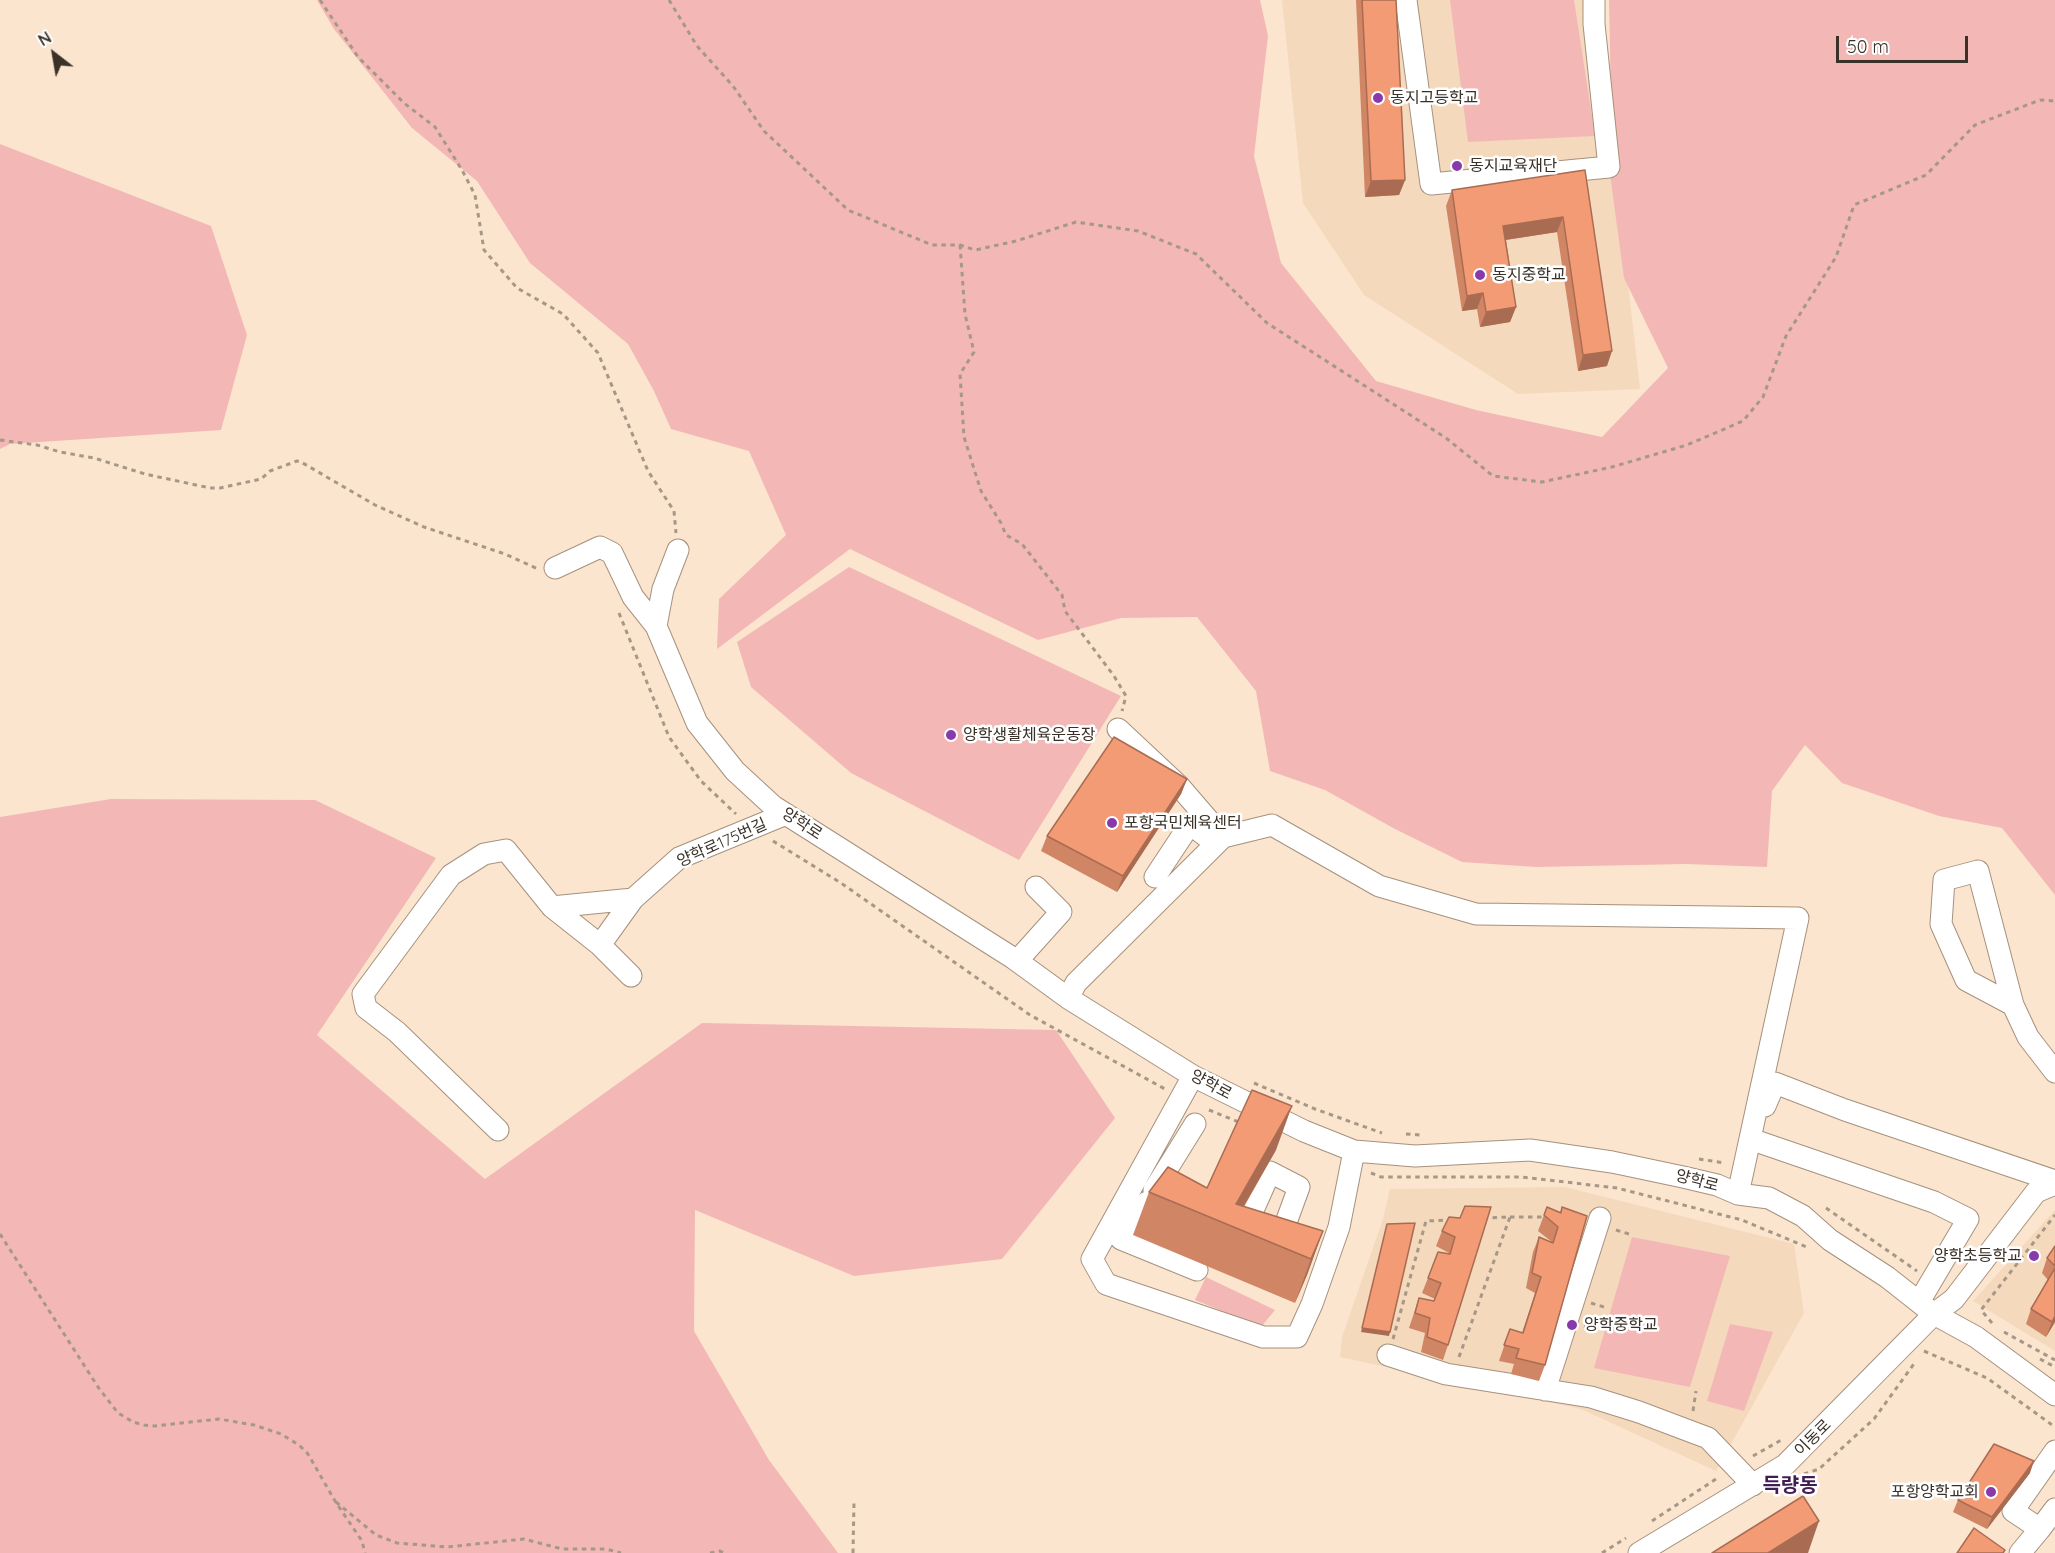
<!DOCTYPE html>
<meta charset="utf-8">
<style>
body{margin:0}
#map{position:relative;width:2055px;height:1553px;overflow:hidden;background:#fbe5cf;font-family:Quicksand,sans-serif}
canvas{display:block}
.north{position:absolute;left:24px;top:24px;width:60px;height:60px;-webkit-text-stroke:4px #fff;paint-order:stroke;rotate:329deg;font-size:16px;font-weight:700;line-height:24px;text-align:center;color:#3a3229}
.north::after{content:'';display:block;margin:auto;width:21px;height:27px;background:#3a3229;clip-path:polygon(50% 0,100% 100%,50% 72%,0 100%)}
.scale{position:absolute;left:1836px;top:36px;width:132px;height:27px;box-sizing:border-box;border:3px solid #3a3229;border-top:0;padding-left:8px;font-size:18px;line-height:21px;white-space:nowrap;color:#3a3229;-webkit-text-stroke:4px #fff;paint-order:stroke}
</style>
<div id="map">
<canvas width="2055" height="1553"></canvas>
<div class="north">N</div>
<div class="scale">50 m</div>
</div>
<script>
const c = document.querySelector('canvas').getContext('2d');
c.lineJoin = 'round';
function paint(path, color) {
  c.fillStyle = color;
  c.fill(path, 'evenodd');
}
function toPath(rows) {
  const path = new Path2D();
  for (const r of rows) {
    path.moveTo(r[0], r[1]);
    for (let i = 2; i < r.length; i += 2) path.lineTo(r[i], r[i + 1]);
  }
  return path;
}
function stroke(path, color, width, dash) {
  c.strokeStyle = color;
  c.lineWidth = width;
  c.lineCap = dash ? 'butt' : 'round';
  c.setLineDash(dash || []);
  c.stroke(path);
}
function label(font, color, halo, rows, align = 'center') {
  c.font = font + ' Quicksand,"Noto Sans KR",sans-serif';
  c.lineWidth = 5;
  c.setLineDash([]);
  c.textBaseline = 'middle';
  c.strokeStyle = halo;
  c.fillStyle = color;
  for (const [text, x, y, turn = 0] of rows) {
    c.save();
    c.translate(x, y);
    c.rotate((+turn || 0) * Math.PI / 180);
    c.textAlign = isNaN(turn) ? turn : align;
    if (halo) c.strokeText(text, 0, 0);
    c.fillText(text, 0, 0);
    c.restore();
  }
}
const built = toPath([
 [1282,0,1596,0,1640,389,1518,394,1364,295,1303,203],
 [1565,1187,1794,1244,1804,1313,1716,1471,1581,1409,1340,1357,1342,1337,1383,1219,1390,1189],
 [2055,1210,2055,1351,1973,1301]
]);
const green = toPath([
 [317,0,1260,0,1268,36,1254,156,1281,263,1376,381,1476,410,1602,437,1668,368,1624,278,1609,167,1612,151,1609,0,2055,0,2055,895,2002,828,1939,816,1842,783,1805,745,1772,791,1767,867,1686,864,1536,867,1462,862,1395,829,1325,790,1270,771,1256,691,1197,617,1121,618,1038,640,850,549,717,649,719,599,786,535,749,451,671,429,654,391,628,344,530,263,477,181,412,128,334,29],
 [1450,0,1574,0,1595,136,1468,142],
 [0,144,211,226,247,335,221,430,10,444,0,449],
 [849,567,1121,696,1019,860,851,773,751,687,737,642],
 [111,799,315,800,436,858,317,1035,485,1179,702,1023,1056,1030,1115,1118,1002,1259,854,1276,695,1210,694,1331,769,1460,838,1553,0,1553,0,817],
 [1632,1237,1730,1256,1690,1387,1594,1368],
 [1206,1277,1275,1310,1261,1327,1195,1300],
 [1730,1324,1773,1332,1744,1411,1707,1401]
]);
const path = toPath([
 [320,0,358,57,404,103,435,127,462,170,475,195,484,250,517,288,563,314,598,353,648,471,674,511,676,533],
 [669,0,697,46,733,86,764,131,848,210,932,245,960,245,975,250,1016,241,1076,222,1138,231,1196,254,1267,323,1446,438,1493,476,1542,482,1612,467,1687,445,1743,421,1763,397,1786,336,1836,257,1854,205,1926,175,1975,125,2040,100,2055,101],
 [960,245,965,314,974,352,960,374,964,437,981,491,1001,523,1006,535,1022,544,1062,595,1065,611,1114,676,1126,696,1122,711],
 [0,440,37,445,60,452,94,458,145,474,210,488,220,488,261,479,270,471,297,461,301,462,375,505,424,527,505,554,538,569],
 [619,613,669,737,701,781,736,814],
 [773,841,841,883,1030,1015,1165,1089],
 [1254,1083,1315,1109,1382,1133],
 [1209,1110,1241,1123],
 [1406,1134,1421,1135],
 [1699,1159,1725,1163],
 [1371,1173,1381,1177,1522,1177,1617,1188,1742,1220,1809,1248],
 [1826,1208,1917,1271],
 [1510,1217,1544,1217],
 [1616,1230,1629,1234],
 [0,1234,98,1387,118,1413,133,1422,144,1425,154,1426,219,1419,254,1425,281,1434,299,1445,308,1454,335,1501,362,1541,365,1553],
 [1591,1303,1604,1307],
 [1992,1323,1981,1310,2055,1215],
 [1584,1326,1597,1329],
 [2004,1332,2055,1360],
 [1393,1339,1426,1221,1449,1220],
 [1924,1351,1987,1378,2055,1427],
 [1459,1357,1510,1217,1486,1218],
 [2040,1359,2055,1367],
 [1693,1411,1696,1391],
 [1753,1456,1783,1439],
 [1804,1474,1819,1469,1874,1419,1916,1361],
 [336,1502,376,1535,397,1543,447,1547,524,1539,562,1549,606,1549,621,1553],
 [1652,1521,1719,1477],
 [710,1553,720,1551,724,1553],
 [853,1553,854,1502],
 [1602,1553,1626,1538]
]);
const minor = toPath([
 [1406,0,1431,184,1609,167,1594,24,1594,0],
 [678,550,663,589,656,626,697,723,735,771,773,806,1013,958,1068,998,1193,1076,1304,1131,1354,1151,1415,1156,1530,1150,1612,1162,1683,1177,1717,1185,1738,1194,1769,1198,1803,1216,1830,1240,1887,1277,1934,1314,1976,1337,2055,1395],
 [555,568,600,547,612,553,633,597,656,626],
 [1118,729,1180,787,1223,837],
 [1155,877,1190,824,1216,844],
 [552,907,633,899],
 [600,945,631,976],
 [1017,961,1061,912,1036,887],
 [1068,998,1076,983,1223,837,1272,825,1379,886,1476,914,1798,918,1738,1194],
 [2013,1005,1978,871,1944,880,1941,924,1966,980,2013,1005,2028,1037,2055,1072],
 [1193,1076,1092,1259,1106,1284,1263,1337,1297,1337,1312,1304,1339,1227,1354,1151],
 [1765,1106,1775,1083,1845,1110,2055,1181],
 [498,1130,397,1032,366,1008,363,994,451,875,484,854,506,850,552,907,600,945,633,899,679,858,786,814],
 [1759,1142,1934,1202,1968,1219,1919,1302],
 [1154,1190,1195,1124],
 [1147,1202,1121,1239,1197,1270],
 [1251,1230,1245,1228,1270,1172,1299,1187,1280,1239],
 [1388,1355,1446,1374,1591,1397,1639,1412,1708,1438,1753,1485],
 [1545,1390,1600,1218],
 [2040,1529,2055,1509],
 [1639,1553,1785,1465,1934,1314,1954,1299,2036,1192,2055,1184],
 [2020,1553,2040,1529,2013,1511,2055,1451]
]);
const wall = toPath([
 [1356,0,1396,0,1405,180,1399,195,1365,197],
 [1585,170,1607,366,1578,371,1557,232,1506,240,1516,307,1510,322,1480,327,1477,309,1462,311,1446,206,1452,190],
 [1187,779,1181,794,1117,892,1041,851,1047,836],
 [1276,1150,1244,1207,1323,1231,1307,1275,1295,1303,1133,1235,1149,1192,1207,1188],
 [1547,1207,1560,1212,1562,1207,1545,1365,1539,1381,1511,1374,1514,1364,1499,1361,1510,1329,1522,1333,1535,1293,1526,1288,1533,1252,1539,1237,1552,1242,1538,1231],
 [1460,1218,1448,1345,1443,1360,1421,1352,1425,1333,1409,1328,1419,1298,1434,1301,1435,1299,1422,1293,1428,1278,1449,1253,1436,1246,1442,1231],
 [2055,1246,2055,1322,2046,1337,2026,1324,2031,1309,2048,1280,2042,1273,2047,1258],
 [2030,1473,1987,1529,1953,1512,1958,1500]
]);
const shadedWall = toPath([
 [1405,180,1399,195,1365,197,1371,181],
 [1563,217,1557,232,1498,241,1503,226],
 [1483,293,1477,309,1462,311,1467,296],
 [1516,307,1510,322,1480,327,1486,312],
 [1612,351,1607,366,1578,371,1583,355],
 [1187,779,1181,794,1117,892,1123,876],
 [1292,1106,1276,1150,1232,1226,1236,1204],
 [1323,1231,1307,1275,1295,1303,1311,1259],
 [2055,1316,2055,1322,2046,1337,2052,1322],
 [1362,1328,1390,1332,1389,1336,1361,1332],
 [2034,1461,2030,1473,1987,1529,1992,1517],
 [1819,1521,1808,1553,1768,1553]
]);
const building = toPath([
 [1362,0,1396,0,1405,180,1371,181,1362,0],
 [1585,170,1612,351,1583,355,1563,217,1503,226,1516,307,1486,312,1483,293,1467,296,1452,190,1585,170],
 [1114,737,1187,779,1123,876,1047,836,1114,737],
 [1252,1090,1292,1106,1236,1204,1323,1231,1311,1259,1149,1192,1168,1167,1207,1188,1252,1090],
 [1465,1206,1491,1207,1448,1345,1427,1337,1430,1318,1415,1313,1419,1298,1434,1301,1441,1283,1428,1278,1438,1252,1450,1254,1455,1237,1442,1231,1449,1217,1460,1218,1465,1206],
 [1547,1207,1561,1213,1562,1207,1587,1216,1545,1365,1516,1358,1519,1349,1504,1345,1510,1329,1523,1333,1541,1277,1532,1273,1539,1237,1553,1243,1558,1227,1544,1215,1547,1207],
 [1415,1223,1390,1332,1362,1328,1387,1224,1415,1223],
 [2055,1246,2055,1266,2047,1258,2055,1246],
 [2055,1268,2055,1316,2052,1322,2031,1309,2055,1268],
 [1994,1444,2034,1461,1992,1517,1958,1500,1994,1444],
 [1803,1496,1819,1521,1768,1553,1712,1553,1803,1496],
 [1974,1528,2005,1550,2003,1553,1957,1553,1974,1528]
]);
const markers = [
 [1378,98,6,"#883aab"],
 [1457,166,6,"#883aab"],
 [1480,275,6,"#883aab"],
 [951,735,6,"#883aab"],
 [1112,823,6,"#883aab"],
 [2034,1256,6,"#883aab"],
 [1572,1325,6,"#883aab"],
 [1991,1492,6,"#883aab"]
];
const poiNames = [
 ["동지고등학교",1390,98],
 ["동지교육재단",1469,166],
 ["동지중학교",1492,275],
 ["양학생활체육운동장",963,735],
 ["포항국민체육센터",1124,823],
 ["양학초등학교",2022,1256,"right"],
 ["양학중학교",1584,1325],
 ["포항양학교회",1979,1492,"right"]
];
const streetNames = [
 ["양학로",802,824,33],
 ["양학로175번길",722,843,-24],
 ["양학로",1211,1085,28],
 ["양학로",1697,1181,15],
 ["이동로",1813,1438,-45]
];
const quarterNames = [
 ["득량동",1790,1486]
];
paint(built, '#f4d9bd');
paint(green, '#f3b8b5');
stroke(minor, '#a6917d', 23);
stroke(path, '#a79787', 3, [4.5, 4.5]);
stroke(minor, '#fff', 21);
paint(wall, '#d08565');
paint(shadedWall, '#a96c52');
paint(building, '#f29b75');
stroke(building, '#a96c52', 1.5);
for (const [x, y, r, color] of markers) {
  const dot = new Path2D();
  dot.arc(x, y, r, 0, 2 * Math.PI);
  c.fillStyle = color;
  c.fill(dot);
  stroke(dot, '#fff', 2);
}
label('16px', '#3a3229', '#fff', poiNames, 'left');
label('16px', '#3a3229', '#fff', streetNames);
label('bold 20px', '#421d53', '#fff', quarterNames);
</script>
